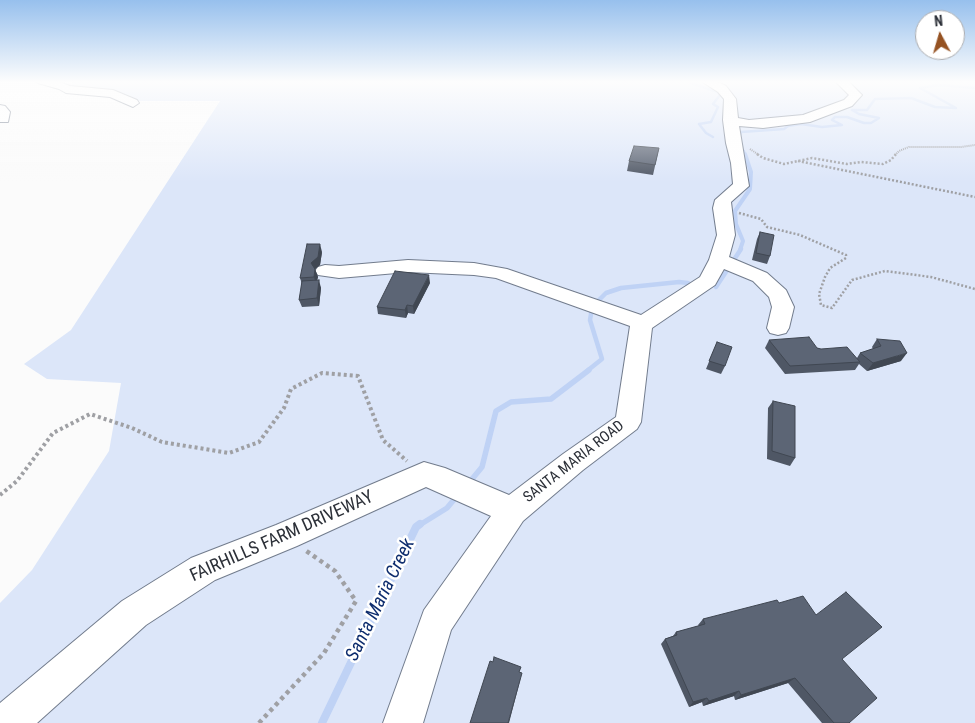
<!DOCTYPE html>
<style>
body{margin:0}
#map{position:relative;width:975px;height:723px;overflow:hidden;background:#fbfbfb;font-family:"Roboto Condensed",sans-serif}
canvas{display:block}
.north{position:absolute;left:915px;top:10px;width:50px;height:50px;box-sizing:border-box;background:#fff;border:1px solid #abacaf;border-radius:50%;rotate:354deg;font-size:14px;font-weight:700;line-height:20px;text-align:center;color:#2c3038}
.north::after{content:'';display:block;margin:auto;width:18px;height:22px;background:#955222;clip-path:polygon(50% 0,100% 100%,50% 72%,0 100%)}
</style>
<div id="map">
<canvas width="975" height="723"></canvas>
<div class="north">N</div>
</div>
<script>
const c = document.querySelector('canvas').getContext('2d');
c.lineJoin = 'round';
function paint(path, color) {
  c.fillStyle = color;
  c.fill(path, 'evenodd');
}
function toPath(rows) {
  const path = new Path2D();
  for (const r of rows) {
    path.moveTo(r[0], r[1]);
    for (let i = 2; i < r.length; i += 2) path.lineTo(r[i], r[i + 1]);
  }
  return path;
}
function stroke(path, color, width, dash) {
  c.strokeStyle = color;
  c.lineWidth = width;
  c.lineCap = dash ? 'butt' : 'round';
  c.setLineDash(dash || []);
  c.stroke(path);
}
function label(font, color, halo, rows, align = 'center') {
  c.font = font + ' "Roboto Condensed",sans-serif';
  c.lineWidth = 5;
  c.setLineDash([]);
  c.textBaseline = 'middle';
  c.strokeStyle = halo;
  c.fillStyle = color;
  for (const [text, x, y, turn = 0] of rows) {
    c.save();
    c.translate(x, y);
    c.rotate((+turn || 0) * Math.PI / 180);
    c.textAlign = isNaN(turn) ? turn : align;
    if (halo) c.strokeText(text, 0, 0);
    c.fillText(text, 0, 0);
    c.restore();
  }
}
const green = toPath([
 [75,81,975,81,975,723,0,723,0,603,32,570,109,451,121,383,47,379,24,364,71,330,220,101,133,101,131,96,118,92,73,89,68,87]
]);
const streamFar4 = toPath([
 [693,81,691,83,718,92,720,95,713,104,718,107,711,122,699,124,706,133,713,137],
 [740,137,741,132,784,129,788,126,801,124,822,127,842,125,832,120,835,117,847,117,864,123,871,123,879,118,859,114,852,110,867,110,875,99,911,98,935,107,956,108,920,88,939,85,975,88],
 [744,151,745,155]
]);
const streamFar3 = toPath([
 [740,250,743,241,736,224,735,211,750,189,751,172,745,154]
]);
const streamFar2 = toPath([
 [716,287,741,249],
 [598,301,606,293,621,288,679,282,688,283],
 [587,371,602,359,590,320,592,308]
]);
const streamFar1 = toPath([
 [468,484,482,467,496,411,511,402,551,399,589,370],
 [418,526,447,508,457,496]
]);
const stream = toPath([
 [322,723,416,527,420,524]
]);
const pathFar3 = toPath([
 [750,149,759,155],
 [895,155,899,151,909,147,961,147,975,145]
]);
const pathFar2 = toPath([
 [757,154,763,158,784,164,812,158,847,164,861,162,883,164,891,160,896,154],
 [798,161,975,197],
 [739,213,761,219,767,227,800,235,846,255,846,258,830,268,825,277,819,294,821,305,832,308,852,280,885,271,931,277,975,289]
]);
const pathFar1 = toPath([
 [0,495,17,481,53,433,90,414,132,428,162,442,229,453,259,442,284,408,291,389,322,373,358,376,383,440,407,461]
]);
const path = toPath([
 [259,723,324,653,356,601,335,571,305,550]
]);
const minor = toPath([
 [36,81,57,81,70,86,113,90,137,100,139,103,133,107,110,97,66,93,59,89,38,83,36,81],
 [701,81,716,81,726,86,736,99,738,118,749,120,803,115,844,100,849,95,835,81,848,81,862,95,852,106,810,122,763,128,739,126,749,186,731,202,735,235,729,257,767,273,786,290,794,307,789,328,786,333,778,335,770,333,767,328,772,307,769,297,753,281,724,269,715,285,652,328,641,422,637,429,583,470,523,521,451,630,423,723,383,723,424,610,491,516,426,487,297,546,215,580,146,625,37,723,0,723,0,703,122,601,191,558,276,525,424,462,445,468,509,495,563,454,616,417,630,326,496,278,474,275,408,272,339,278,318,275,315,271,318,267,325,265,339,266,408,260,474,263,507,269,641,315,700,277,709,260,717,235,713,208,715,200,733,184,731,163,726,143,723,120,724,99,718,92,701,81],
 [0,105,5,106,10,112,8,122,0,122,0,105]
]);
const wall = toPath([
 [659,148,653,175,627,171,629,161],
 [760,232,770,256,767,264,752,260,757,239],
 [322,252,320,265,315,269,318,277,317,280,321,288,319,306,302,307,299,300,302,284,300,278],
 [430,283,414,314,408,313,406,318,378,314,377,307],
 [877,339,901,361,867,371,859,364,855,370,785,374,765,348,769,340,817,348,857,358,860,353,873,349,872,347],
 [717,342,725,366,721,374,706,369],
 [773,401,795,458,790,466,767,459,768,408],
 [779,603,842,659,849,723,822,723,788,683,735,700,734,696,703,706,702,702,689,707,661,644,665,639,673,636,676,632,699,626,698,625,703,619]
]);
const shadedWall = toPath([
 [320,244,322,252,320,265,313,271,311,263],
 [315,269,318,277,316,284,314,277],
 [429,275,430,283,414,314,413,306],
 [319,280,321,288,319,306,317,298],
 [407,305,408,313,406,318,405,310],
 [907,353,901,361,867,371,873,363],
 [522,673,509,723,508,723],
 [795,678,788,683,735,700,741,695],
 [739,691,734,696,703,706,709,701],
 [707,698,702,702,689,707,693,702]
]);
const building = toPath([
 [634,146,659,148,655,165,629,161,634,146],
 [760,232,774,235,770,256,756,253,760,232],
 [307,244,320,244,318,257,311,263,315,269,314,277,300,278,307,244],
 [395,271,429,275,413,306,407,305,405,310,377,307,395,271],
 [319,280,317,298,299,300,302,281,319,280],
 [809,337,817,348,821,349,847,347,860,362,790,366,769,340,809,337],
 [877,339,900,341,907,353,873,363,860,353,881,346,877,339],
 [717,342,732,347,725,366,709,361,717,342],
 [773,401,795,406,795,458,772,451,773,401],
 [846,592,882,627,842,659,877,698,849,723,834,723,795,678,741,695,739,691,709,701,707,698,693,702,665,639,677,635,676,632,705,624,703,619,777,600,779,603,803,596,816,615,846,592],
 [494,657,521,667,519,672,522,673,508,723,470,723,490,661,493,662,494,657]
]);
const streetNames = [
 ["SANTA MARIA ROAD",574,462,-38]
];
const nearStreetnames = [
 ["FAIRHILLS FARM DRIVEWAY",282,537,-24]
];
const nearWaternames = [
 ["Santa Maria Creek",381,600,-64]
];
paint(green, '#dce6f9');
stroke(streamFar4, '#bfd2f5', 2.5);
stroke(streamFar3, '#bfd2f5', 4);
stroke(streamFar2, '#bfd2f5', 4.5);
stroke(streamFar1, '#bfd2f5', 5.5);
stroke(stream, '#bfd2f5', 8);
stroke(minor, '#727c8d', 2);
stroke(pathFar3, '#9fa0a4', 2, [1, 1]);
stroke(pathFar2, '#9fa0a4', 2.5, [2, 2]);
stroke(pathFar1, '#9fa0a4', 4, [3, 3]);
stroke(path, '#9fa0a4', 4.5, [4, 4]);
paint(minor, '#fff');
paint(wall, '#4f5765');
paint(shadedWall, '#404752');
paint(building, '#5c6575');
stroke(building, '#404752', 1);
const sky = c.createLinearGradient(0, 0, 0, 182);
sky.addColorStop(0, '#97c0ed');
sky.addColorStop(0.45, '#fdfdfd');
sky.addColorStop(1, '#fdfdfd00');
c.fillStyle = sky;
c.fillRect(0, 0, 975, 182);
label('15px', '#2c3038', '#fff', streetNames);
label('18px', '#2c3038', '#fff', nearStreetnames);
label('italic 19px', '#0e2d6e', '#fff', nearWaternames);
</script>
